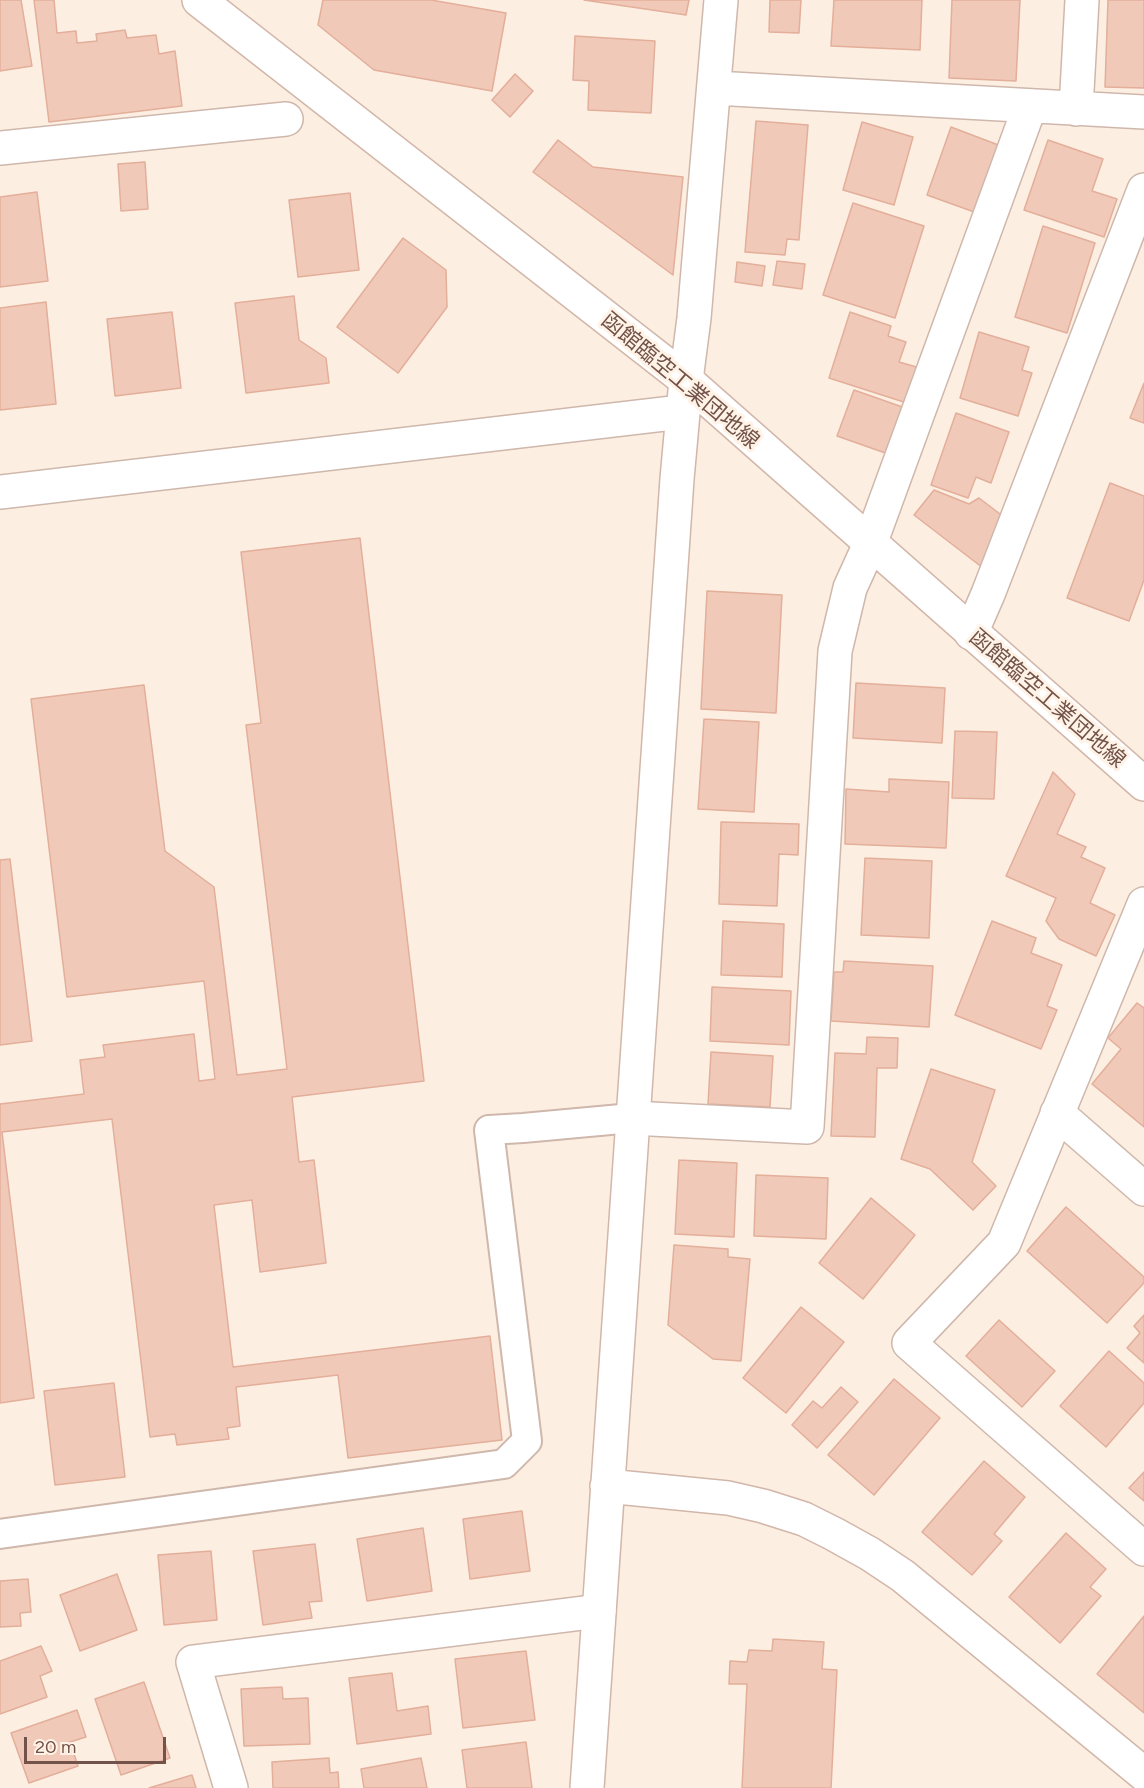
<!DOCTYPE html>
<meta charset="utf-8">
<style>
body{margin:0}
#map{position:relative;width:1144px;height:1788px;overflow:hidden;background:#fcefe2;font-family:Figtree,sans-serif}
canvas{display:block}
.scale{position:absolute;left:24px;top:1737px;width:142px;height:27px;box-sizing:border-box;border:3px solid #735349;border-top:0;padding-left:8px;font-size:18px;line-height:21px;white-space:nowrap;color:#735349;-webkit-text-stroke:4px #fff3e7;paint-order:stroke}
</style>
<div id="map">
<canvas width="1144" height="1788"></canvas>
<div class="scale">20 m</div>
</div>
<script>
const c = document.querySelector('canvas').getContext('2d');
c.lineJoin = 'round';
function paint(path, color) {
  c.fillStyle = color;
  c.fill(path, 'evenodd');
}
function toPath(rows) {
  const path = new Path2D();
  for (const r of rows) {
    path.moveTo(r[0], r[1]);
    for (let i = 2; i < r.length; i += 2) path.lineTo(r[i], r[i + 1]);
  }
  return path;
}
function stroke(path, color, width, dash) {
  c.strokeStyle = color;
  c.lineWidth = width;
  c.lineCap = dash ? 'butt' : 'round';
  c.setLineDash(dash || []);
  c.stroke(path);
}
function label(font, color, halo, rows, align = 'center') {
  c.font = font + ' Figtree,"Noto Sans JP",sans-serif';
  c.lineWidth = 6;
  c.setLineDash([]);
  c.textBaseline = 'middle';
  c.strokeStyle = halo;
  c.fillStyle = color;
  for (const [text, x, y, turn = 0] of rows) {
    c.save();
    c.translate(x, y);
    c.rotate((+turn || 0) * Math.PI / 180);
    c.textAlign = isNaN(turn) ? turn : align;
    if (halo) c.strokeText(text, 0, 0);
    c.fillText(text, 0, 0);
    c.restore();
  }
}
const building = toPath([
 [0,0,21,0,32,66,0,71,0,0],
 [34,0,54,0,57,33,76,31,77,43,97,41,96,34,125,30,127,38,156,35,159,54,175,51,182,106,49,122,34,0],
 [323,0,431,0,506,13,492,91,374,70,318,25,323,0],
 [584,0,689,0,686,15,584,0],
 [770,0,801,0,799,33,769,32,770,0],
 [834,0,922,0,920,50,831,46,834,0],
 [952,0,1020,0,1016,81,949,78,952,0],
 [1108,0,1144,0,1144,88,1105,87,1108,0],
 [575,36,655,41,651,113,588,110,589,81,573,80,575,36],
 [515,74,533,91,510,117,492,100,515,74],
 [756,121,808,125,799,240,787,239,785,255,745,252,756,121],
 [862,122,913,137,894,205,843,190,862,122],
 [951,127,1001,146,977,213,927,195,951,127],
 [558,140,593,167,683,177,673,275,533,172,558,140],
 [1048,140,1103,159,1092,191,1117,199,1104,237,1024,210,1048,140],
 [145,162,148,209,121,211,118,164,145,162],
 [37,192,48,281,0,287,0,197,37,192],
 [350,193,359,270,298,277,289,200,350,193],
 [853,203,924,226,895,318,823,295,853,203],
 [1043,226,1095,243,1067,333,1015,317,1043,226],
 [403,238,446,270,447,307,398,373,337,327,403,238],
 [777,261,805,264,802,289,773,285,777,261],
 [737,262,765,266,762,286,735,282,737,262],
 [294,296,299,340,326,358,329,383,246,393,235,303,294,296],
 [46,302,56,404,0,410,0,308,46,302],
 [172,312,181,388,115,396,107,319,172,312],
 [850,312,891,326,888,336,906,342,899,362,920,368,910,404,829,378,850,312],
 [979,332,1029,347,1022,370,1032,373,1018,416,960,398,979,332],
 [1144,383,1144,423,1130,418,1144,383],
 [854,390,908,409,891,455,837,436,854,390],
 [956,413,1009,432,991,483,976,477,968,498,931,485,956,413],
 [1110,483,1144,496,1144,580,1129,621,1067,598,1110,483],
 [934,490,969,504,979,498,1004,517,983,568,914,515,934,490],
 [360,538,424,1081,292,1097,299,1162,314,1160,326,1263,260,1272,252,1200,214,1205,233,1367,490,1336,502,1440,348,1458,338,1375,236,1387,240,1426,227,1428,229,1439,177,1445,175,1434,150,1437,112,1119,2,1132,34,1398,0,1403,0,1104,84,1094,80,1060,105,1057,103,1045,194,1034,199,1081,215,1079,204,981,67,997,31,699,144,685,165,851,214,887,237,1075,287,1069,246,725,261,723,241,552,360,538],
 [707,591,782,595,776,713,701,709,707,591],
 [856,683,945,688,942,743,853,738,856,683],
 [704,719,759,722,754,812,698,809,704,719],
 [955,731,997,732,994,799,952,798,955,731],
 [1053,772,1075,794,1057,834,1086,847,1081,857,1105,868,1090,903,1115,915,1096,956,1059,939,1046,921,1056,898,1006,876,1053,772],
 [889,779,949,782,946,848,845,844,846,789,889,792,889,779],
 [721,822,799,824,798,855,779,854,777,906,719,904,721,822],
 [865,858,932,861,929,938,861,935,865,858],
 [10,859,32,1041,0,1045,0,860,10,859],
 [723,921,784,924,782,977,721,975,723,921],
 [992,921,1036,938,1031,953,1062,965,1047,1006,1057,1010,1041,1049,955,1015,992,921],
 [844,961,933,966,929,1027,831,1021,834,972,843,972,844,961],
 [712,987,791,991,789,1045,710,1041,712,987],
 [1137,1003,1144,1008,1144,1127,1092,1084,1121,1049,1108,1038,1137,1003],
 [867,1037,898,1038,897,1068,877,1068,875,1137,831,1136,835,1053,866,1054,867,1037],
 [711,1052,773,1056,770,1107,708,1104,711,1052],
 [931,1069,995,1090,972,1162,996,1186,973,1210,930,1169,901,1159,931,1069],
 [679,1160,737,1163,734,1237,675,1234,679,1160],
 [756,1175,828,1178,826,1239,754,1236,756,1175],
 [871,1198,915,1235,863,1299,819,1263,871,1198],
 [1066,1207,1144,1277,1144,1283,1107,1323,1027,1251,1066,1207],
 [674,1245,728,1249,728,1257,750,1259,741,1361,713,1359,668,1325,674,1245],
 [801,1307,844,1342,786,1413,743,1378,801,1307],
 [1144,1315,1144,1363,1127,1348,1140,1333,1134,1326,1144,1315],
 [999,1320,1055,1371,1022,1407,966,1356,999,1320],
 [1109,1351,1144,1383,1144,1403,1106,1447,1060,1406,1109,1351],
 [894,1379,940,1418,874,1495,828,1455,894,1379],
 [114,1383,125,1477,55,1485,44,1391,114,1383],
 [841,1387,858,1402,817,1448,792,1425,813,1401,822,1408,841,1387],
 [984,1461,1025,1497,994,1534,1002,1541,972,1575,922,1532,984,1461],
 [1144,1472,1144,1501,1129,1488,1144,1472],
 [522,1511,530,1571,470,1579,463,1519,522,1511],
 [423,1528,432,1591,367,1601,357,1539,423,1528],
 [1066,1533,1106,1569,1090,1587,1101,1596,1060,1643,1009,1597,1066,1533],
 [315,1544,322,1601,309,1602,312,1618,263,1625,253,1551,315,1544],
 [211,1551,217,1620,164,1625,158,1555,211,1551],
 [117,1574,137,1630,80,1651,60,1595,117,1574],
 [28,1579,31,1612,20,1613,21,1626,0,1627,0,1581,28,1579],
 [1144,1616,1144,1713,1097,1674,1144,1616],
 [773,1639,824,1642,822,1669,837,1670,831,1788,742,1788,747,1684,729,1684,730,1661,747,1662,749,1650,772,1651,773,1639],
 [41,1646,52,1671,40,1676,47,1697,0,1714,0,1661,41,1646],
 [526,1651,535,1720,463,1728,455,1659,526,1651],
 [392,1673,397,1711,428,1706,431,1734,357,1744,349,1678,392,1673],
 [144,1682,170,1758,121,1775,95,1699,144,1682],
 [282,1687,283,1699,308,1698,310,1744,244,1746,241,1689,282,1687],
 [77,1710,86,1737,70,1742,78,1766,29,1783,11,1733,77,1710],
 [526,1742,532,1788,467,1788,462,1750,526,1742],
 [329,1758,330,1773,338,1772,339,1788,273,1788,272,1762,329,1758],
 [421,1758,427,1788,364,1788,361,1769,421,1758],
 [192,1775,196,1788,149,1788,192,1775]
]);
const lane = toPath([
 [0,1534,504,1464,527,1441,489,1130,523,1128,632,1118]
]);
const street = toPath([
 [715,88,1144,112],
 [1076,109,1082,0],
 [0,148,286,119],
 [686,380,694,318,721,0],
 [0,492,681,412],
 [971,633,988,594,1144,190],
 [1144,904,1004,1243,909,1343,1144,1549],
 [1057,1113,1144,1189],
 [632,1118,807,1127,835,651,850,588,870,544,1030,106],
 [231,1788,193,1662,599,1611]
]);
const secondary = toPath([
 [199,0,686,380,1144,784],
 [607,1486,728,1498,763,1506,804,1519,834,1534,870,1554,903,1576,1144,1774],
 [587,1788,677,479,686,380]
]);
const streetNames = [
 ["函館臨空工業団地線",680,381,40],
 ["函館臨空工業団地線",1047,699,41]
];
paint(building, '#f1c9b9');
stroke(building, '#e3ae9a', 1.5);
stroke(lane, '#cfb7ac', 32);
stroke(street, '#cfb7ac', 36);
stroke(secondary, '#d2b6a9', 36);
stroke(lane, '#fff', 28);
stroke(street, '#fff', 33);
stroke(secondary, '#fff', 33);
label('22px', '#735349', '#fff3e7', streetNames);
</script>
